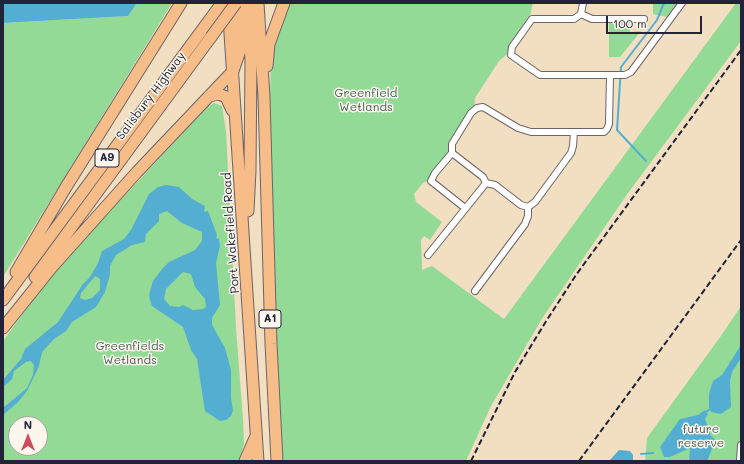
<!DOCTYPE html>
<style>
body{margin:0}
#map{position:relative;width:744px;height:464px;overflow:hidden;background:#f2dfc1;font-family:Mali,sans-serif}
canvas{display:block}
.frame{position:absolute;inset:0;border:4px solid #22223b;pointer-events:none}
.north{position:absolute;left:8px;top:416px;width:40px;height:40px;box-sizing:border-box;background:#fbf7ec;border:1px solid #a4a2a5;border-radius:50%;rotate:0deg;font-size:11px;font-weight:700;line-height:16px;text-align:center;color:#22223b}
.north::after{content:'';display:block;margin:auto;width:14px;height:18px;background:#d1495b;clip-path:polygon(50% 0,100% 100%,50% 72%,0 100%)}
.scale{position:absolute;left:606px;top:16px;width:96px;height:18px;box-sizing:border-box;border:2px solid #22223b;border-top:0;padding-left:5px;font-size:12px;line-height:14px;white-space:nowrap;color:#22223b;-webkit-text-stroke:3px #fbf7ec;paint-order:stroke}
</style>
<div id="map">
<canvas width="744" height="464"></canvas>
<div class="frame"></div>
<div class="north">N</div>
<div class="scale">100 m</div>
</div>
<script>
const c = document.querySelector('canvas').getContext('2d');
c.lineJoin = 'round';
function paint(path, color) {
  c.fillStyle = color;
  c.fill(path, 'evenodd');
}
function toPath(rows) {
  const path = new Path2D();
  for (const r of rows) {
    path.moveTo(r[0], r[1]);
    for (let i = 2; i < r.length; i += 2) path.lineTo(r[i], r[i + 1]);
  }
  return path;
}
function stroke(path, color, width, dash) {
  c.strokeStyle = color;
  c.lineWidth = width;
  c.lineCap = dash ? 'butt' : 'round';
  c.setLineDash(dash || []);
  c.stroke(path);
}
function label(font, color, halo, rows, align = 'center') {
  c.font = font + ' Mali,sans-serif';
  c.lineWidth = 3;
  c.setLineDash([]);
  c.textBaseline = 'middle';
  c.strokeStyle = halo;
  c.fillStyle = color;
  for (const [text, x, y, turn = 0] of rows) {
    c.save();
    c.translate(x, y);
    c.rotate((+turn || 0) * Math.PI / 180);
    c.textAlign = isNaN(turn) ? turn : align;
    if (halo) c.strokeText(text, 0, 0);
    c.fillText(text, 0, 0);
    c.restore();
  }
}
const green = toPath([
 [137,3,172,3,3,277,3,23,128,16],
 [288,3,533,3,528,23,511,51,499,61,475,98,474,109,452,144,452,153,431,179,423,183,414,194,416,202,442,222,430,240,424,236,421,240,422,270,432,266,504,319,736,3,741,3,741,41,628,193,543,317,491,406,466,461,277,461,264,97,270,96,271,55,274,40],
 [653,3,682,3,672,18,653,14],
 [609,20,629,21,630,32,641,31,620,57,609,57],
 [214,103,222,106,226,131,236,328,243,419,244,444,240,459,237,461,3,461,3,341,51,275,207,107],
 [16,424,40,424,40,448,16,448],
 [741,306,741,439,737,445,737,461,645,461,647,438,723,333]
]);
const water = toPath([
 [3,3,137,3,128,16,3,23],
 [166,185,179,187,192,199,205,206,204,212,208,211,217,235,216,238,219,239,220,246,216,263,220,305,212,318,212,325,225,348,231,370,231,398,233,410,231,416,226,420,220,421,205,411,197,359,191,350,183,327,152,306,150,300,149,295,153,281,163,268,169,262,195,250,202,241,202,232,182,223,167,211,159,214,159,221,146,234,145,242,132,245,116,255,110,266,110,274,105,292,96,307,72,322,66,331,54,339,42,352,39,366,27,391,17,403,3,415,3,408,27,388,33,375,34,365,31,361,26,362,14,371,12,379,3,387,3,380,21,359,25,349,58,322,83,284,90,277,98,263,102,251,124,239,131,230,149,194,158,187],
 [183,272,191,274,195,287,205,299,206,307,203,309,193,310,183,305,179,307,170,306,164,299,166,289],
 [95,276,100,279,100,290,92,298,85,300,80,298,81,293],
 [741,345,741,358,732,372,730,381,731,407,721,414,711,412,709,407,709,394,713,381,722,375],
 [705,410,708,414,705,419,711,436,716,440,717,443,712,449,707,461,689,461,690,448,670,457,664,457,660,447,680,419,698,415],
 [619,450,630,451,633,455,633,461,609,461]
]);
const stream = toPath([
 [646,161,617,130,621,67,657,20,664,3],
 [706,412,710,409],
 [641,454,653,453]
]);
const street = toPath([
 [583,3,581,14,574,19,532,19,512,47,511,55,540,75,625,75,631,72,682,3],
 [581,14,592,19,644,19],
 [452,153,435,173,431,181,465,208],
 [528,207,521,205,495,185,486,183,483,177,452,153,452,144,471,113,477,108,483,107,518,128,531,132,604,132,607,129,609,124,610,76],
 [528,207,535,202,571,153,573,146,574,132],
 [428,255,486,183],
 [475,291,525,224,528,216,528,207],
 [740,461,741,445]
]);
const highway = toPath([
 [228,3,258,461],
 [258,3,264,97,271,344,277,461],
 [267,66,269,44,284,3],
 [209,96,219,94,226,97,232,110],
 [248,211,250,171,251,60,248,3],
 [16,272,66,187,181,3],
 [35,277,211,37],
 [3,300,222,3],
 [3,328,52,267,137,172,233,71,241,48,239,3],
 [245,461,255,438]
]);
const rail = toPath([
 [471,461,515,372,545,323,576,275,741,50],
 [579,461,741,240]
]);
const highwayBridge = toPath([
 [211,37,236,3]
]);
const shields = [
 [107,158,24],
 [270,319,22]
];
const shieldNames = [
 ["A9",107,158],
 ["A1",270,319]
];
const parkNames = [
 ["Greenfield",366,93],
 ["Wetlands",366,107],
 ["Greenfields",130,346],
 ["Wetlands",130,360],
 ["future",701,429],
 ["reserve",701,443]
];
const streetNames = [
 ["Salisbury Highway",151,96,-53],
 ["Port Wakefield Road",231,233,-94]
];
paint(green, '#92da95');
paint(water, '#54aed1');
stroke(stream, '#54aed1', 2);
stroke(street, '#6b646a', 8);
stroke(highway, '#6b646a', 13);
stroke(street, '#fff', 6);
stroke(highway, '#f7bd88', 11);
stroke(rail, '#22223b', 2, [6, 3]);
stroke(highwayBridge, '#6b646a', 13, []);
stroke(highwayBridge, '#f7bd88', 11);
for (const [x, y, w] of shields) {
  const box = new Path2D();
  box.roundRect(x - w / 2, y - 9, w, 18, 3);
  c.fillStyle = '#fbf7ec';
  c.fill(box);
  stroke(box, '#22223b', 1);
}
label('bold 11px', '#22223b', null, shieldNames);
label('12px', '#445956', '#fbf7ec', parkNames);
label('12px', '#22223b', '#fbf7ec', streetNames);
</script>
